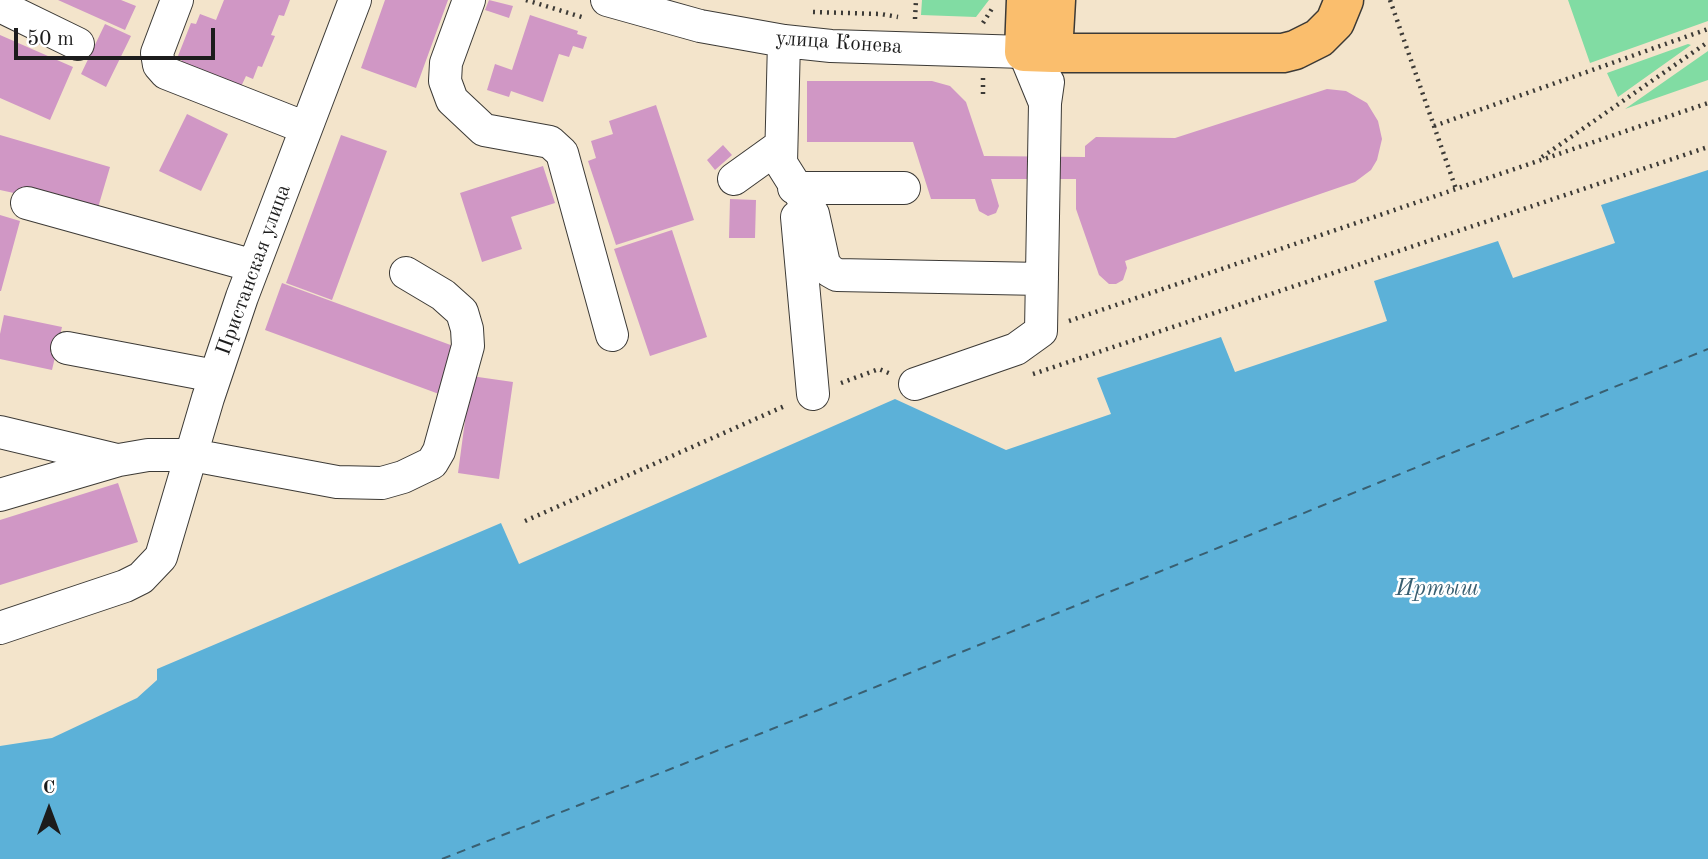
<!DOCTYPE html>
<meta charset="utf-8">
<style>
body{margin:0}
#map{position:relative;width:1708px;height:859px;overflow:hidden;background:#f3e4cb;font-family:"Old Standard TT",serif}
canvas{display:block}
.north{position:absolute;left:14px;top:775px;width:70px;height:70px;-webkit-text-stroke:5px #fff;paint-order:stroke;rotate:0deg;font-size:19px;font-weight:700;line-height:28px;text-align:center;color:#1c1c1c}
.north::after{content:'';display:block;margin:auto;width:24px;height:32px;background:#1c1c1c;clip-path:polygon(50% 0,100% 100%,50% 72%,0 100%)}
.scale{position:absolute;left:14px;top:28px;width:201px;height:32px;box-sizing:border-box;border:4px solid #1c1c1c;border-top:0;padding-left:9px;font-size:21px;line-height:24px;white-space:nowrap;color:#1c1c1c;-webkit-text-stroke:5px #fff;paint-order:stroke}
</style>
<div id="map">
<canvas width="1708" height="859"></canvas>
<div class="north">С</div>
<div class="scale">50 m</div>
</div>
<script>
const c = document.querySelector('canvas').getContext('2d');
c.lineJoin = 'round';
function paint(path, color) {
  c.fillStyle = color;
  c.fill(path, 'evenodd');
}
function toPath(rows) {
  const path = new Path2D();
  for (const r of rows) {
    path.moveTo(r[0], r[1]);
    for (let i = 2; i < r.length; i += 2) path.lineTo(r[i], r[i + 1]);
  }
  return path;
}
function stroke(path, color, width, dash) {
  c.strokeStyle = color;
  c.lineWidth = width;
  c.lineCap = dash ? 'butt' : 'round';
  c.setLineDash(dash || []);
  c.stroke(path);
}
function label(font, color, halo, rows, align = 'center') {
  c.font = font + ' "Old Standard TT",serif';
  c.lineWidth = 5;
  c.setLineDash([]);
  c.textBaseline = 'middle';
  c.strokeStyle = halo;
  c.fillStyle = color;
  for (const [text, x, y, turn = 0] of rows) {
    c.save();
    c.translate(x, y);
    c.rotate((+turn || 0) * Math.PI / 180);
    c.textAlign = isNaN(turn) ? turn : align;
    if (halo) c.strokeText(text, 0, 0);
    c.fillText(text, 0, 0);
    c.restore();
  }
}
const green = toPath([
 [922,0,989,0,976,17,921,15],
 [1568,0,1708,0,1708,21,1590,63],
 [1688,44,1691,45,1618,97,1607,73],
 [1708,51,1708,80,1625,109]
]);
const water = toPath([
 [1708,170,1708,859,0,859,0,746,52,738,137,698,157,680,157,669,501,523,519,564,895,399,1006,450,1111,414,1097,378,1221,337,1235,372,1387,321,1374,281,1498,241,1513,278,1615,243,1601,205]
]);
const ferry = toPath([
 [442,859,762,733,1708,349]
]);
const building = toPath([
 [58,0,121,0,136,6,125,30],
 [224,0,290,0,284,16,279,15,271,35,275,36,262,67,258,66,253,79,246,76,239,91,179,67,183,57,178,56,191,23,196,24,200,14,216,20],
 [385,0,448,0,416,88,361,68],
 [489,0,513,6,509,18,485,10],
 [530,15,578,31,577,34,587,37,583,49,573,46,569,57,559,54,543,102,511,91,509,97,487,90,495,64,512,70],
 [105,24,131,36,106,87,81,74],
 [0,35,73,67,50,120,0,98],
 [807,81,932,81,950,86,966,102,984,156,1085,157,1085,146,1096,137,1175,138,1327,89,1346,91,1367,103,1378,121,1382,139,1377,160,1371,170,1355,182,1125,261,1127,268,1123,280,1116,284,1109,284,1099,275,1076,209,1076,179,991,179,999,206,996,213,988,216,979,211,975,199,931,199,913,142,807,142],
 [656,105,694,220,616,245,588,161,596,158,591,141,613,134,609,121],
 [187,114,228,134,201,191,159,171],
 [0,135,110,167,97,211,0,190],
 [341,135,387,151,332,300,286,283],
 [723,145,732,155,715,170,707,160],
 [543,166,555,203,511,217,522,249,482,262,460,193],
 [730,199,756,200,755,238,729,238],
 [0,215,20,221,1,291,0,291],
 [672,230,707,337,650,356,614,249],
 [282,283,456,347,439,394,265,330],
 [4,315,62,327,52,370,0,359,0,334],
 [471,376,513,382,499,479,458,473],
 [118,483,138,542,0,585,0,520]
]);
const path = toPath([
 [526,0,585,18],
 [1390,0,1456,189],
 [813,12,881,14,898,17],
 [915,19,916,0],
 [983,23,993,7],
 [983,94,983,78],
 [1434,126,1708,29],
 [1542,157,1708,42],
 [1069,321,1708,103],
 [1033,374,1708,147],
 [841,383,879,369,891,374],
 [525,521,787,405]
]);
const minor = toPath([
 [177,0,157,53,159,65,166,73,306,128],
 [469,0,446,63,445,81,452,100,484,130,550,142,562,153,612,335],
 [607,0,700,26,784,41,831,46,1024,52,1045,103],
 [0,6,78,44],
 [784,41,781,163,813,214,824,264,830,271,837,275,1042,279],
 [734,179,780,146],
 [794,188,904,188],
 [27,203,254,266],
 [797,217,813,394],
 [67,348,215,376],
 [915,384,1016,349,1041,331,1045,103,1048,82],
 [0,432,117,460],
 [0,495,119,460,148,455,192,455,337,482,382,483,403,477,432,463,439,451,468,346,467,329,462,312,443,295,406,273],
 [0,628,125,586,141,578,161,557,208,398,242,297,355,0]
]);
const major = toPath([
 [1026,0,1024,52,1053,53,1283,53,1295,50,1319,38,1335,22,1344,0],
 [1053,53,1056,0]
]);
const streetNames = [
 ["улица Конева",839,43,4],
 ["Пристанская улица",254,270,-70]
];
const waterNames = [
 ["Иртыш",1437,589]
];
paint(green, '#81dca3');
paint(water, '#5cb1d8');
stroke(ferry, '#395f71', 2, [9, 7]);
paint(building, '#d097c5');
stroke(minor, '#3c3a36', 34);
stroke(major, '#3c3a36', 41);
stroke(path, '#3c3a36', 4.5, [2, 5]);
stroke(minor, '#fff', 32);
stroke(major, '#fabe6d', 38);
label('21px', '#1c1c1c', '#fff', streetNames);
label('italic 23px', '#395f71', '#fff', waterNames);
</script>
